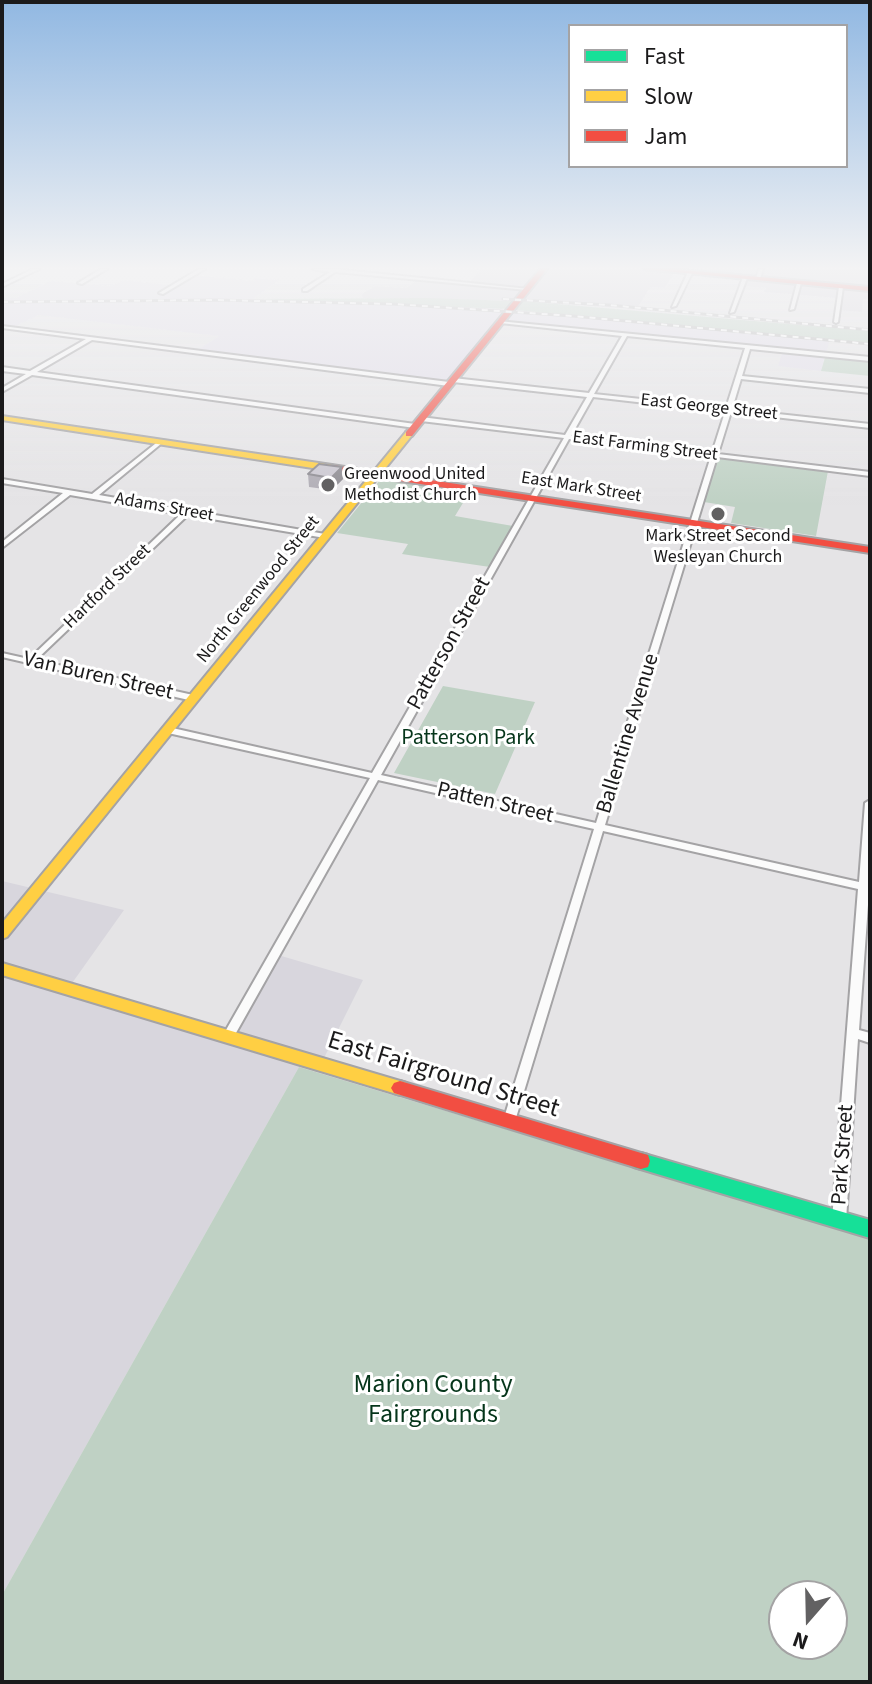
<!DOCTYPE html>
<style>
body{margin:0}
#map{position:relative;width:872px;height:1684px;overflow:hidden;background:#e5e4e6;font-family:"Source Sans 3",sans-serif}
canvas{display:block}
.frame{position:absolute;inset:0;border:4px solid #1b1a1b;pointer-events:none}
.legend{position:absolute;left:568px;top:24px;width:280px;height:144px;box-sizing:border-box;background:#fff;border:2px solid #a4a3a4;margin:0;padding:10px 14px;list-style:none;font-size:24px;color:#1b1a1b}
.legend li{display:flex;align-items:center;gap:16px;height:40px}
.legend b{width:40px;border:2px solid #a4a3a4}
.north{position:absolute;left:768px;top:1580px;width:80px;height:80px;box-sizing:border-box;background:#fff;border:2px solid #a4a3a4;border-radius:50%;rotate:200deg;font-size:22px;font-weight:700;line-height:32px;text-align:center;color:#1b1a1b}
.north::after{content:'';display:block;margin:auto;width:28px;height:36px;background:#626162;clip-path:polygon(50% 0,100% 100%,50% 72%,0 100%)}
</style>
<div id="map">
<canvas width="872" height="1684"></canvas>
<div class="frame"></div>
<ul class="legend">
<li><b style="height:10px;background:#16e098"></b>Fast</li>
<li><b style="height:10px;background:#ffcf43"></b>Slow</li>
<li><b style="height:10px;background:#f24e42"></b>Jam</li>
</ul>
<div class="north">N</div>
</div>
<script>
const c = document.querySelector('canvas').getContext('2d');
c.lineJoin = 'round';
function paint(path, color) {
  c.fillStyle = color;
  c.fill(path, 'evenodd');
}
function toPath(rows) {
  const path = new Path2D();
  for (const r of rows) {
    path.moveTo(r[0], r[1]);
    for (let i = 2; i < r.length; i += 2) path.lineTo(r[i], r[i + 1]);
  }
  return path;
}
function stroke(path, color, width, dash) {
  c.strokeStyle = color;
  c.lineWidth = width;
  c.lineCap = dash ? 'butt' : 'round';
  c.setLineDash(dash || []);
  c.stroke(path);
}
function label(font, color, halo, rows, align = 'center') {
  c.font = font + ' "Source Sans 3",sans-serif';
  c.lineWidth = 6;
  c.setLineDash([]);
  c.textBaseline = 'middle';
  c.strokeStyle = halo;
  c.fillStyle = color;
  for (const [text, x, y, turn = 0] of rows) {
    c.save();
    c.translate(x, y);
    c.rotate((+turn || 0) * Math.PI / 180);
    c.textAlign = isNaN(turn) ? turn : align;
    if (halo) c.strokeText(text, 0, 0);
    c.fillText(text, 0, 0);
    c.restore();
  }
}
const built = toPath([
 [475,269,870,269,870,300,863,299,862,312,837,310,838,298,764,292,766,288,741,286,745,278,675,271,665,288,650,287,637,309,522,301,363,298,362,294,375,286,406,288,418,279,467,284,480,271],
 [2,881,124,910,70,986,232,1036,278,955,363,980,317,1072,299,1067,2,1595]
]);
const industrial = toPath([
 [195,275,252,281,257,278,279,280,253,299,499,309,830,339,821,371,778,366,783,350,501,322,449,385,195,352,219,336,39,315,11,328,2,327,2,298,16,298,51,281,111,286,124,280,175,286]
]);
const green = toPath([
 [427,298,514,301,507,309,253,299],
 [522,301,870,331,870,343,515,310],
 [826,354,870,359,870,376,821,371],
 [717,458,828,471,816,536,731,523,735,507,704,502],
 [380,480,469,493,455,516,513,526,490,567,402,554,408,544,337,533],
 [443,686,535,702,495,794,394,773],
 [299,1067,870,1238,870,1682,2,1682,2,1595],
 [832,1596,832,1644,784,1644,784,1596]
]);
const street = toPath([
 [33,269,39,269,2,287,2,284,33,269],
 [101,269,107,269,82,284,78,283,101,269],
 [199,269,205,269,163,294,159,293,199,269],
 [313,269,334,269,529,289,527,290,335,272,307,291,303,291,303,289,330,272,313,269],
 [759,269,763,269,760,279,758,280,756,279,759,269],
 [688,272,692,273,676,306,672,307,688,272],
 [743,277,747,278,734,312,730,313,743,277],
 [799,282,801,283,794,309,790,310,797,283,799,282],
 [841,286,843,287,838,322,836,323,834,322,839,287,841,286],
 [498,321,870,357,870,361,750,349,742,376,870,389,870,393,741,379,732,409,870,424,870,428,731,412,718,454,870,472,870,476,717,457,605,825,859,882,865,803,870,800,870,892,869,891,859,1030,870,1033,870,1043,858,1039,846,1220,844,1224,839,1226,834,1224,832,1220,858,889,603,831,515,1121,514,1125,509,1126,504,1125,503,1121,594,829,378,780,232,1040,228,1042,224,1040,222,1037,370,778,168,733,164,730,168,727,372,773,564,438,421,421,418,419,421,417,565,435,587,397,453,382,450,380,453,378,589,393,622,336,500,323,498,321],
 [627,336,745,348,726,408,594,394,627,336],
 [593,397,725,412,712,453,571,436,593,397],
 [569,439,711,456,596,823,381,775,569,439],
 [2,326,449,382,452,384,449,386,92,340,37,372,415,424,418,426,415,428,32,375,2,392,2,388,26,374,2,371,2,367,30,371,86,339,2,328,2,326],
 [160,440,163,442,162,443,99,495,325,534,328,536,325,538,188,515,36,660,193,695,196,696,197,698,196,700,193,701,2,657,2,653,29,659,181,514,70,495,2,548,2,542,63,493,2,483,2,479,92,494,160,440]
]);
const fast = toPath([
 [641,1153,870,1220,870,1238,634,1167,632,1161,634,1155,641,1153]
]);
const slow = toPath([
 [2,416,332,465,336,468,332,471,2,420,2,416],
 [406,432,413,434,7,937,2,939,2,923,406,432],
 [2,963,400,1081,406,1083,409,1088,406,1093,400,1095,2,975,2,963]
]);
const jam = toPath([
 [540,269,547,269,412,436,406,436,406,432,540,269],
 [644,269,672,269,870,287,870,291,644,269],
 [332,465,870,547,870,553,329,470,329,466,332,465],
 [400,1081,641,1153,648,1155,650,1161,648,1167,641,1169,394,1093,391,1088,394,1083,400,1081]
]);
const rail = toPath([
 [503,299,609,305,870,330],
 [2,302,215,300,393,304,573,316,870,344]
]);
const wall = toPath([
 [308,474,343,479,332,490,309,487]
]);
const shadedWall = toPath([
 [342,467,343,479,332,490,331,478]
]);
const building = toPath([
 [319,464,342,467,331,478,308,474,319,464]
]);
const markers = [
 [328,485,8,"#626162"],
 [718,514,8,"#626162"]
];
const farStreetnames = [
 ["East George Street",709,408,6],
 ["East Farming Street",645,447,7],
 ["East Mark Street",581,488,9],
 ["Adams Street",164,508,10],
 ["Hartford Street",108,587,-44],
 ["North Greenwood Street",259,590,-51]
];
const farPoinames = [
 ["Greenwood United",344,475],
 ["Methodist Church",344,496],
 ["Mark Street Second",718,537,"center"],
 ["Wesleyan Church",718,558,"center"]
];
const streetNames = [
 ["Patterson Street",450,644,-61],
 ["Van Buren Street",98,677,13],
 ["Ballentine Avenue",629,734,-73],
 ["Patten Street",495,804,13],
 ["Park Street",844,1155,-86]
];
const parkNames = [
 ["Patterson Park",468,739]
];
const nearStreetnames = [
 ["East Fairground Street",443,1076,17]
];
const nearParknames = [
 ["Marion County",433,1386],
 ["Fairgrounds",433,1416]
];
paint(built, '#d8d6dd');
paint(industrial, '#e1dde9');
paint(green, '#bfd1c4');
stroke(street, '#a4a3a5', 4);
stroke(fast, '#a4a3a5', 4);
stroke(slow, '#a4a3a5', 4);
stroke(jam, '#a4a3a5', 4);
paint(street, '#fbfbfb');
paint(fast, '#16e098');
paint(slow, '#ffcf43');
paint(jam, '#f24e42');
stroke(rail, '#b7b7b7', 3);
stroke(rail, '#fff', 2, [6]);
paint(wall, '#afacb4');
paint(shadedWall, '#8e8c92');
paint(building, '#cbc8d1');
stroke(building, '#8e8c92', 2);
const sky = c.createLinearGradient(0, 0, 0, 505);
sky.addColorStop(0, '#91b8e2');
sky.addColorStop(0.53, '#f3f3f4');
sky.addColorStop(1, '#f3f3f400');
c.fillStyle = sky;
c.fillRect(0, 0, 872, 505);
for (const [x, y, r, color] of markers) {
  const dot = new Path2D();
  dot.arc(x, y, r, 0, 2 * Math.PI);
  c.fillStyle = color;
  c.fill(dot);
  stroke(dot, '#fff', 3);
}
label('18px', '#1b1a1b', '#fff', farStreetnames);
label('18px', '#1b1a1b', '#fff', farPoinames, 'left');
label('22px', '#1b1a1b', '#fff', streetNames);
label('22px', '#05351a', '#fff', parkNames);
label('26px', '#1b1a1b', '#fff', nearStreetnames);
label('26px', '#05351a', '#fff', nearParknames);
</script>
